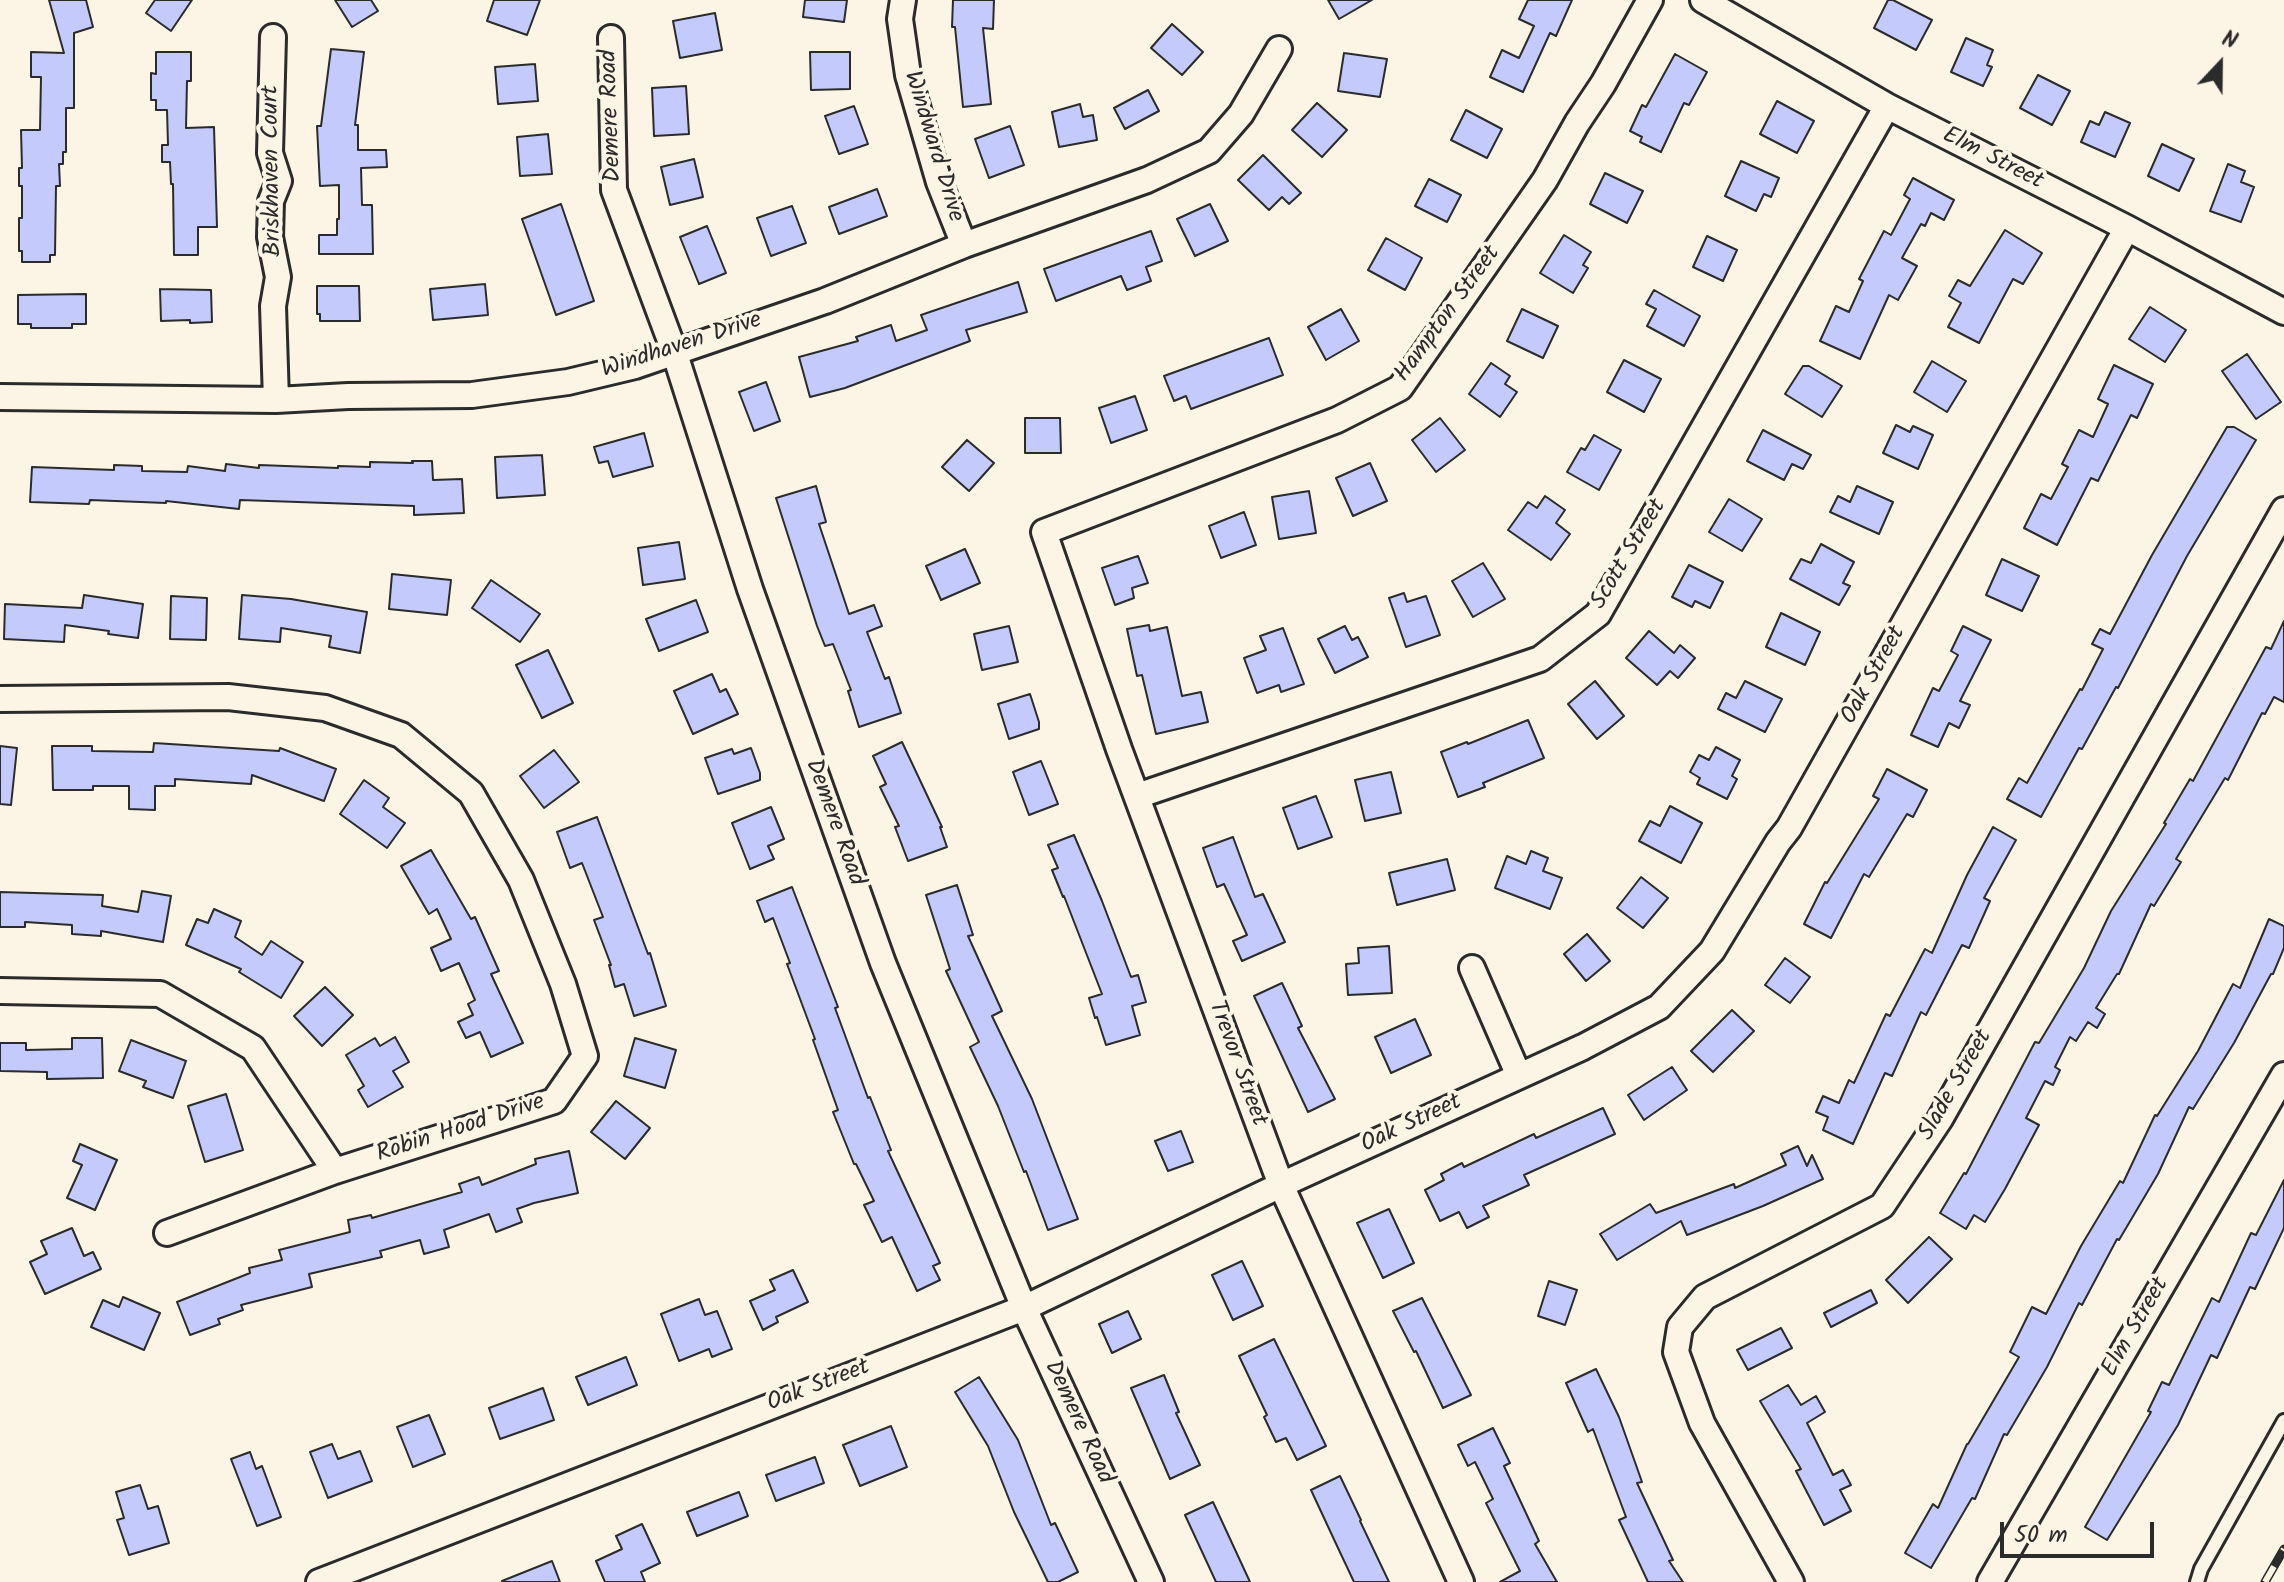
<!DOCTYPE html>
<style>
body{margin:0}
#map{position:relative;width:2284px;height:1582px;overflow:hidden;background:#fcf5e5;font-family:Kalam,sans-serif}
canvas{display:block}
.north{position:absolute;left:2180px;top:24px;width:80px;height:80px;-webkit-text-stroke:6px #fcf5e5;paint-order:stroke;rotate:22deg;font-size:22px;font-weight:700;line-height:32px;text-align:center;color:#2b2b2b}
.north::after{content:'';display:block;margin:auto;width:28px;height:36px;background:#2b2b2b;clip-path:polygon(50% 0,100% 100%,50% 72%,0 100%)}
.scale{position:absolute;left:2000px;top:1522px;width:154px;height:36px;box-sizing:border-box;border:4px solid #2b2b2b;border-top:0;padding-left:10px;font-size:24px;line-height:28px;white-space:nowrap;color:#2b2b2b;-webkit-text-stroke:6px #fcf5e5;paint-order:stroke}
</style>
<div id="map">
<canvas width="2284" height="1582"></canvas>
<div class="north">N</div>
<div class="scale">50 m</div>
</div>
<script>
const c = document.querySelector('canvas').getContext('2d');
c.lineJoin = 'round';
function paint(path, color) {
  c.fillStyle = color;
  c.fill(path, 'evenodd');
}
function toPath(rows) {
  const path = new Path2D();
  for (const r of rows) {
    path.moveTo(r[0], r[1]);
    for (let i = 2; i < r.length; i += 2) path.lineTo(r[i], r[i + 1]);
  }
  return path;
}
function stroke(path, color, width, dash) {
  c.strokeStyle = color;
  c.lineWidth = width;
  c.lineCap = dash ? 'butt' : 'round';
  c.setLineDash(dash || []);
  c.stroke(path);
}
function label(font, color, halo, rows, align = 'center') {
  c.font = font + ' Kalam,sans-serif';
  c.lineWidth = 8;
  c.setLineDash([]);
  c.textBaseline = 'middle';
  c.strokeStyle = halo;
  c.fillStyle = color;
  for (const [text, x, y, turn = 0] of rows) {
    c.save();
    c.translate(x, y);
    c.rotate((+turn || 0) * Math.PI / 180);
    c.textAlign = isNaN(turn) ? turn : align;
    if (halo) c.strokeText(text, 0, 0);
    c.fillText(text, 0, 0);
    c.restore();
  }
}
const building = toPath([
 [49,0,86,0,93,27,74,33,74,108,66,108,66,152,63,152,63,164,59,164,60,186,56,186,55,255,50,255,50,262,22,262,22,251,19,251,19,218,22,218,22,186,19,186,19,168,22,168,21,130,40,130,41,77,31,77,31,52,64,53,49,0],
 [155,0,192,0,171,31,146,13,155,0],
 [335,0,371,0,378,11,352,27,335,0],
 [494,0,540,0,527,35,487,21,494,0],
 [805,0,847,0,844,22,803,17,805,0],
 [953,0,994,0,993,29,983,28,991,104,963,107,955,27,952,27,953,0],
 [1328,0,1372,0,1339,19,1328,0],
 [1528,0,1572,0,1556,36,1550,33,1523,92,1490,77,1502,50,1519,58,1534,26,1519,19,1528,0],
 [1888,0,1893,0,1932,20,1916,50,1874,28,1888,0],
 [715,13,722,50,680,58,673,21,715,13],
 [1172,24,1203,52,1182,75,1151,48,1172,24],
 [1966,38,1993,50,1987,65,1992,67,1983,86,1951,72,1966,38],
 [331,49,364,52,355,125,358,125,358,150,386,150,387,167,361,168,362,205,372,205,373,254,319,254,319,235,337,235,337,219,339,219,339,185,320,186,317,126,321,126,331,49],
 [156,52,191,52,191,81,187,81,186,128,214,127,217,227,198,227,198,255,174,255,173,184,171,184,170,162,162,162,162,145,168,145,167,110,156,110,156,100,151,100,151,73,156,74,156,52],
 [810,52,850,52,850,89,811,90,810,52],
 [1344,53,1387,59,1380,97,1338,91,1344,53],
 [1675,54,1707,72,1689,105,1684,103,1661,152,1640,142,1642,137,1630,131,1642,105,1646,107,1675,54],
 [535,64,538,101,498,104,495,67,535,64],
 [2038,75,2070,91,2052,125,2020,108,2038,75],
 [686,86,689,134,654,136,652,88,686,86],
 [1148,90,1159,111,1125,129,1114,108,1148,90],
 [1777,101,1814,121,1797,153,1760,134,1777,101],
 [1317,103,1347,130,1322,157,1292,130,1317,103],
 [1080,104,1083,117,1093,115,1097,140,1059,147,1052,112,1080,104],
 [854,106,868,144,839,154,825,116,854,106],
 [1466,110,1502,129,1487,158,1451,140,1466,110],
 [2105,112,2130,123,2115,157,2081,142,2090,121,2099,125,2105,112],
 [1010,126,1024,165,989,178,975,139,1010,126],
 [548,134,552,174,520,176,517,137,548,134],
 [2162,144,2194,159,2179,191,2148,176,2162,144],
 [1263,155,1301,193,1289,204,1282,197,1269,210,1238,180,1263,155],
 [694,159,703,197,670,205,661,167,694,159],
 [1741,161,1779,178,1771,197,1764,194,1756,211,1725,196,1741,161],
 [2228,164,2245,171,2241,182,2254,187,2241,222,2210,211,2228,164],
 [1605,173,1643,191,1627,223,1590,204,1605,173],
 [1913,178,1954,200,1944,220,1931,213,1925,226,1921,224,1902,258,1917,266,1898,300,1889,295,1860,359,1820,341,1836,306,1849,312,1863,281,1859,279,1884,231,1891,235,1910,199,1904,195,1913,178],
 [1429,179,1461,195,1447,222,1415,206,1429,179],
 [877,189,887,216,839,234,829,207,877,189],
 [561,204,594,301,556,315,522,219,561,204],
 [1210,204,1228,241,1195,256,1177,219,1210,204],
 [792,206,806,243,771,256,757,218,792,206],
 [707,226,726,273,699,284,680,237,707,226],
 [2005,230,2042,253,2023,284,2013,279,1979,343,1948,327,1961,303,1949,296,1958,280,1970,286,2005,230],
 [1151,231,1162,261,1146,267,1151,281,1127,290,1121,276,1056,301,1044,269,1151,231],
 [1564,235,1591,252,1583,265,1588,268,1573,293,1540,273,1564,235],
 [1707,236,1737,250,1723,281,1693,267,1707,236],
 [1386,238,1422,258,1405,290,1368,270,1386,238],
 [1018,282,1027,312,966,330,970,341,845,388,810,397,799,357,858,341,856,337,891,325,896,341,927,330,921,315,1018,282],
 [485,284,488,315,433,320,430,289,485,284],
 [317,286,359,286,360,321,320,321,320,314,317,314,317,286],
 [160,289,211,290,212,322,190,323,190,320,161,321,160,289],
 [1654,290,1700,316,1684,346,1647,326,1656,309,1646,304,1654,290],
 [86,294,86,324,72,324,72,328,31,328,31,324,18,324,18,295,86,294],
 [2150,307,2186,330,2165,362,2129,339,2150,307],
 [1341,309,1359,341,1326,360,1308,327,1341,309],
 [1522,309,1558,326,1543,358,1507,341,1522,309],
 [1269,338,1283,375,1191,409,1186,396,1174,401,1164,376,1269,338],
 [2247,354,2281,402,2256,419,2222,371,2247,354],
 [1624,360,1661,379,1644,412,1607,392,1624,360],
 [1932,361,1966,381,1947,412,1914,392,1932,361],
 [1491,363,1510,376,1505,384,1517,392,1500,417,1469,394,1491,363],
 [2114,365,2153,384,2137,418,2131,415,2098,481,2091,478,2057,545,2024,528,2041,494,2051,499,2068,467,2062,464,2079,430,2093,437,2108,404,2098,399,2114,365],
 [1803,366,1809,366,1842,386,1822,417,1785,394,1803,366],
 [766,382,780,421,754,431,739,392,766,382],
 [1135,396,1147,430,1111,443,1099,408,1135,396],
 [1025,418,1060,418,1061,453,1025,453,1025,418],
 [1440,418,1465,450,1436,472,1412,440,1440,418],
 [1896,425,1910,432,1913,426,1933,435,1918,469,1883,453,1896,425],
 [2227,427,2234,427,2256,440,2187,556,2118,688,2116,687,2082,749,2079,748,2041,817,2007,799,2019,778,2027,783,2080,689,2082,690,2103,649,2092,644,2100,629,2110,634,2152,555,2227,427],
 [1763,430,1811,455,1803,469,1792,464,1784,480,1747,461,1763,430],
 [644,433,653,466,613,477,608,461,599,463,594,447,644,433],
 [1594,435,1621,450,1599,490,1567,472,1581,448,1585,450,1594,435],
 [967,440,994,463,969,491,942,467,967,440],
 [542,455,545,495,497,498,495,457,542,455],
 [412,461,432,461,433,480,462,479,464,513,414,515,414,506,240,500,239,509,166,501,166,503,90,500,89,504,30,502,32,467,114,470,114,465,142,466,142,471,187,472,188,466,225,471,226,464,259,468,259,465,338,468,338,466,370,467,370,462,413,463,412,461],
 [1370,463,1387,501,1353,516,1336,478,1370,463],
 [816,486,826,522,819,524,849,614,874,605,882,626,867,632,885,679,889,677,901,713,859,727,848,691,851,690,833,644,825,646,817,626,776,498,816,486],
 [1857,486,1893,502,1879,534,1830,512,1838,496,1850,502,1857,486],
 [1309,491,1316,533,1279,539,1272,497,1309,491],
 [1545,496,1565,510,1556,523,1570,534,1551,560,1508,530,1528,502,1537,508,1545,496],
 [1729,499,1762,519,1742,551,1709,532,1729,499],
 [1244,512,1256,545,1221,558,1209,526,1244,512],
 [679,542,685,579,643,585,638,548,679,542],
 [1821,544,1854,562,1843,583,1850,586,1839,605,1790,579,1801,559,1811,563,1821,544],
 [965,549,980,583,941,600,926,566,965,549],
 [1138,556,1148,583,1132,588,1134,598,1115,605,1102,568,1138,556],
 [2002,559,2039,576,2022,611,1986,595,2002,559],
 [1483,563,1505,599,1473,617,1452,581,1483,563],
 [1689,565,1723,582,1710,608,1695,601,1692,607,1672,597,1689,565],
 [392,574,451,580,447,615,389,609,392,574],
 [491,580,540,614,520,642,472,608,491,580],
 [1404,593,1407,602,1426,596,1440,635,1406,647,1389,598,1404,593],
 [84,595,143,604,138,638,108,634,109,631,65,625,64,642,4,639,5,604,82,608,84,595],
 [242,595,291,599,367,612,360,653,329,647,331,636,281,628,280,642,239,639,242,595],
 [171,596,207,598,206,640,170,639,171,596],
 [696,600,708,632,659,651,646,619,696,600],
 [1781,613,1820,632,1805,665,1766,647,1781,613],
 [2284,621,2284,702,2274,697,2265,714,2262,713,2228,780,2225,778,2176,859,2181,862,2154,906,2151,904,2119,974,2117,974,2096,1008,2105,1014,2097,1028,2088,1022,2076,1041,2070,1037,2055,1067,2060,1070,2053,1085,2045,1081,2026,1118,2039,1125,2005,1189,1985,1222,1974,1215,1966,1229,1940,1213,1964,1173,1966,1174,2035,1042,2039,1043,2084,968,2111,911,2166,824,2164,823,2190,779,2193,781,2266,647,2271,649,2284,621],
 [1149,625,1150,631,1167,627,1182,696,1201,692,1208,722,1156,734,1142,675,1137,676,1127,629,1149,625],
 [1009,626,1018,662,982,670,974,634,1009,626],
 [1345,626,1352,640,1358,637,1368,657,1335,673,1318,639,1345,626],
 [1963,626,1991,640,1960,701,1970,705,1959,728,1949,723,1938,747,1911,735,1933,688,1939,691,1958,655,1951,651,1963,626],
 [1283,628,1304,684,1281,692,1279,685,1257,693,1244,658,1266,650,1260,636,1283,628],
 [1649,631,1674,653,1680,645,1695,658,1678,678,1670,671,1657,685,1626,658,1649,631],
 [548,650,573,703,542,718,516,665,548,650],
 [712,674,720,692,726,689,738,714,693,734,674,691,712,674],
 [1595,681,1624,716,1597,739,1568,704,1595,681],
 [1745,681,1782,699,1765,732,1718,709,1726,693,1736,698,1745,681],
 [1030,694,1039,722,1039,729,1009,739,998,704,1030,694],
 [1528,720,1544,758,1483,783,1485,787,1458,797,1441,752,1467,742,1468,744,1528,720],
 [902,742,942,827,940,827,947,847,908,861,895,827,899,826,880,787,886,784,873,756,902,742],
 [154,743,279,751,280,748,336,769,324,801,252,775,251,784,175,779,175,786,155,786,155,810,129,809,129,786,93,786,93,790,53,790,52,746,92,746,92,751,153,752,154,743],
 [0,746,17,748,11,805,0,804,0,746],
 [1716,747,1740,760,1732,776,1737,779,1727,799,1697,784,1700,778,1690,772,1699,755,1709,760,1716,747],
 [751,748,760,773,760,780,718,794,705,758,732,749,734,754,751,748],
 [554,750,579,782,544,808,520,776,554,750],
 [1041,761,1058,804,1029,815,1013,772,1041,761],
 [1887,769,1927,790,1913,817,1907,814,1869,877,1864,874,1831,938,1804,924,1825,882,1827,883,1879,799,1873,796,1887,769],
 [1391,772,1401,813,1365,821,1355,780,1391,772],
 [364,780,389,798,383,807,405,823,387,848,340,814,364,780],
 [1316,796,1332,837,1298,849,1283,808,1316,796],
 [1670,806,1702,823,1681,863,1639,841,1650,821,1660,826,1670,806],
 [771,807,784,839,768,846,774,859,750,869,732,823,771,807],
 [597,817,648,954,650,953,666,1006,634,1016,624,984,615,987,609,965,611,965,594,920,603,917,582,863,570,868,557,832,597,817],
 [1993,827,2016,840,1984,898,1990,901,1969,948,1962,945,1926,1015,1921,1012,1892,1076,1885,1073,1853,1144,1823,1130,1828,1117,1816,1112,1823,1096,1839,1103,1849,1080,1854,1083,1886,1014,1890,1016,1925,949,1932,953,1967,875,1993,827],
 [1074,835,1102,901,1131,977,1138,975,1146,1002,1132,1006,1140,1035,1106,1045,1097,1017,1095,1018,1089,998,1102,994,1064,896,1063,897,1052,870,1058,868,1048,845,1074,835],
 [1233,837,1255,897,1263,894,1285,942,1242,961,1233,941,1247,935,1224,884,1217,887,1203,848,1233,837],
 [431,850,471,919,475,917,499,971,491,974,523,1043,491,1057,480,1032,466,1038,458,1022,473,1015,468,1004,475,1000,459,963,441,971,431,948,451,939,437,909,429,914,401,866,431,850],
 [1531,851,1548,858,1543,871,1562,878,1550,909,1495,888,1507,856,1526,864,1531,851],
 [1447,859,1455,890,1397,905,1389,873,1447,859],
 [1641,877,1668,898,1643,928,1617,908,1641,877],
 [957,885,973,935,968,936,1002,1011,992,1016,1032,1099,1078,1219,1048,1230,1026,1171,1024,1172,998,1106,970,1047,979,1042,946,971,950,969,926,895,957,885],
 [792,887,838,1007,835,1008,868,1098,870,1097,891,1150,888,1151,940,1263,933,1266,940,1280,917,1291,892,1237,882,1242,864,1205,874,1201,856,1164,854,1164,833,1112,838,1110,813,1040,815,1039,787,964,790,963,773,918,765,922,757,901,792,887],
 [142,891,171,896,163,942,101,931,101,936,72,934,72,925,25,922,25,927,0,927,0,892,103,895,102,906,138,912,142,891],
 [214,909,241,921,235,937,262,955,271,941,303,962,281,998,239,972,241,969,186,945,197,919,208,923,214,909],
 [2269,919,2284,926,2284,948,2273,974,2271,974,2234,1043,2193,1109,2189,1107,2158,1174,2119,1240,2117,1239,2082,1305,2079,1303,2047,1367,2007,1435,2004,1434,1975,1499,1972,1498,1931,1568,1905,1553,1933,1504,1938,1508,1967,1444,1968,1444,2019,1357,2010,1352,2032,1307,2046,1314,2081,1246,2120,1181,2123,1183,2155,1115,2157,1116,2198,1051,2233,984,2240,988,2269,919],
 [1587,934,1610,961,1586,981,1564,954,1587,934],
 [1389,946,1392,993,1348,995,1346,964,1359,963,1358,948,1389,946],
 [1785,958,1810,977,1790,1003,1765,985,1785,958],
 [1282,983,1302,1026,1298,1028,1335,1099,1308,1112,1254,996,1282,983],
 [325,987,353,1015,322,1046,294,1016,325,987],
 [1732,1010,1754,1031,1713,1072,1691,1051,1732,1010],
 [1415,1019,1431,1055,1391,1073,1375,1037,1415,1019],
 [395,1037,409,1062,393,1071,403,1087,368,1107,358,1090,364,1086,346,1055,375,1038,380,1046,395,1037],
 [72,1038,102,1038,103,1078,47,1079,47,1072,0,1071,0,1043,26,1043,26,1050,72,1049,72,1038],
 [635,1038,676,1050,665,1088,624,1076,635,1038],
 [131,1040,186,1061,173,1098,143,1087,146,1081,119,1071,131,1040],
 [1672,1067,1687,1090,1644,1120,1628,1095,1672,1067],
 [226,1094,243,1150,205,1162,188,1106,226,1094],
 [616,1101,650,1128,625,1159,591,1132,616,1101],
 [1603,1108,1615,1134,1524,1175,1529,1185,1483,1206,1489,1217,1467,1228,1459,1212,1440,1221,1425,1190,1444,1180,1441,1174,1462,1163,1464,1167,1534,1134,1536,1138,1603,1108],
 [1181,1131,1193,1162,1168,1171,1155,1141,1181,1131],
 [80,1144,117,1160,95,1210,67,1198,82,1165,73,1161,80,1144],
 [1798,1146,1807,1166,1812,1155,1823,1179,1763,1206,1687,1235,1681,1221,1617,1260,1600,1234,1650,1204,1656,1213,1734,1184,1735,1188,1786,1165,1781,1154,1798,1146],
 [569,1151,578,1193,534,1203,517,1209,522,1222,496,1232,489,1214,444,1230,449,1247,424,1254,420,1240,380,1251,382,1257,309,1274,312,1287,241,1305,243,1310,218,1319,220,1324,190,1335,177,1302,250,1273,249,1268,282,1260,279,1250,350,1232,348,1220,371,1215,372,1218,462,1192,459,1184,479,1177,482,1185,536,1164,535,1159,569,1151],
 [2284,1180,2284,1228,2255,1289,2250,1287,2217,1358,2211,1355,2178,1425,2107,1540,2085,1527,2151,1412,2148,1411,2162,1382,2169,1385,2212,1298,2219,1302,2251,1233,2256,1235,2284,1180],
 [1389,1209,1414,1263,1383,1278,1357,1223,1389,1209],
 [72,1228,84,1256,93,1252,101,1269,45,1294,30,1262,47,1254,41,1241,72,1228],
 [1929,1237,1952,1259,1908,1303,1886,1280,1929,1237],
 [1242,1261,1263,1306,1233,1320,1212,1275,1242,1261],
 [793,1270,808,1302,776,1317,778,1322,763,1330,750,1301,775,1290,770,1280,793,1270],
 [1549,1281,1577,1290,1565,1325,1538,1316,1549,1281],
 [1871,1290,1877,1303,1831,1327,1824,1313,1871,1290],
 [123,1297,160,1313,144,1350,91,1327,103,1300,119,1307,123,1297],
 [1422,1298,1471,1395,1443,1408,1416,1351,1414,1352,1393,1311,1422,1298],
 [699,1299,705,1315,717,1311,732,1349,712,1357,709,1349,679,1361,661,1314,699,1299],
 [1128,1311,1141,1339,1112,1353,1099,1324,1128,1311],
 [1781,1328,1792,1348,1748,1370,1737,1350,1781,1328],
 [1274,1339,1326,1446,1297,1460,1286,1438,1276,1442,1264,1417,1267,1415,1239,1356,1274,1339],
 [626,1357,637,1385,588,1405,576,1377,626,1357],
 [1596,1369,1619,1417,1642,1482,1637,1483,1673,1560,1669,1561,1683,1582,1648,1582,1619,1520,1626,1517,1593,1429,1588,1432,1566,1383,1596,1369],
 [1164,1375,1179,1412,1176,1413,1200,1465,1170,1479,1131,1388,1164,1375],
 [979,1377,1018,1440,1051,1525,1055,1523,1078,1572,1058,1582,1048,1582,1014,1512,988,1446,955,1392,979,1377],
 [1788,1385,1801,1405,1816,1396,1825,1412,1807,1423,1833,1475,1843,1470,1851,1485,1840,1490,1851,1511,1824,1525,1796,1471,1801,1469,1760,1401,1788,1385],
 [543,1388,554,1420,500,1439,489,1408,543,1388],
 [429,1415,445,1454,413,1467,397,1427,429,1415],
 [891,1426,907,1467,860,1486,843,1445,891,1426],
 [1493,1428,1510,1463,1504,1466,1539,1541,1535,1544,1557,1582,1500,1582,1520,1571,1486,1503,1493,1499,1475,1462,1468,1466,1458,1445,1493,1428],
 [332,1444,338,1459,360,1451,372,1481,328,1498,310,1452,332,1444],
 [250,1452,256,1469,262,1466,281,1517,257,1526,231,1459,250,1452],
 [815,1457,824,1483,776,1501,766,1475,815,1457],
 [1340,1476,1361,1520,1360,1521,1389,1582,1354,1582,1338,1548,1311,1490,1340,1476],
 [140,1485,148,1509,158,1506,169,1543,129,1555,117,1520,124,1518,116,1492,140,1485],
 [739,1492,748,1516,697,1536,687,1512,739,1492],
 [1213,1502,1244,1569,1250,1582,1216,1582,1185,1515,1213,1502],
 [642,1524,660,1563,641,1572,645,1582,605,1582,596,1561,622,1549,616,1536,642,1524],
 [552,1561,560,1582,502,1582,502,1581,552,1561]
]);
const lane = toPath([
 [2197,1582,2201,1569,2284,1421]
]);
const street = toPath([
 [903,0,900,19,908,75,939,182,964,245],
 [1703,0,1887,106,2127,228,2284,312],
 [273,37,270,153,279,181,271,201,270,237,278,277,273,306,276,400],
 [611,38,614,190,674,351,750,589,883,963,1024,1308,1151,1582],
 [0,397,276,400,348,396,472,395,568,382,635,366,825,301,964,245,1147,180,1209,151,1241,114,1279,49],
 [0,699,228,697,325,708,401,735,471,793,521,880,563,984,585,1056,554,1101,335,1171,167,1233],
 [1137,796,1540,659,1598,614,1887,106],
 [1472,968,1519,1076],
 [0,991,160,994,253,1048,335,1171],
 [319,1582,1024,1308,1281,1185,1583,1047,1659,1007,1712,951,1778,842,1789,828,2127,228],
 [1461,1582,1281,1185,1119,749,1044,532,1337,420,1400,388,1545,180,1577,123,1603,84,1650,0],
 [1791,1582,1702,1423,1676,1352,1680,1327,1705,1297,1882,1206,1940,1119,2284,510],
 [1990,1582,2284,1075]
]);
const rail = toPath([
 [2265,1582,2284,1549]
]);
const streetNames = [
 ["Demere Road",613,116,-92],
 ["Windward Drive",932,147,73],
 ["Elm Street",1992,160,27],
 ["Briskhaven Court",274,171,-91],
 ["Hampton Street",1449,315,-54],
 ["Windhaven Drive",682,347,-18],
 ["Scott Street",1630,555,-59],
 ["Oak Street",1875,676,-61],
 ["Demere Road",833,823,70],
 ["Trevor Street",1236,1064,70],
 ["Slade Street",1957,1086,-60],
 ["Oak Street",1412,1125,-25],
 ["Robin Hood Drive",461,1130,-18],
 ["Elm Street",2137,1328,-60],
 ["Oak Street",819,1387,-21],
 ["Demere Road",1077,1423,65]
];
paint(building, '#c5cafd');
stroke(building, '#2b2b2b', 2);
stroke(lane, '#2b2b2b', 18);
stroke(street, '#2b2b2b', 30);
stroke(lane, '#fcf5e5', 12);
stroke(street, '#fcf5e5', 24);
stroke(rail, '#2b2b2b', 9);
stroke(rail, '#fcf5e5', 6, [18]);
label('24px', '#2b2b2b', '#fcf5e5', streetNames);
</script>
